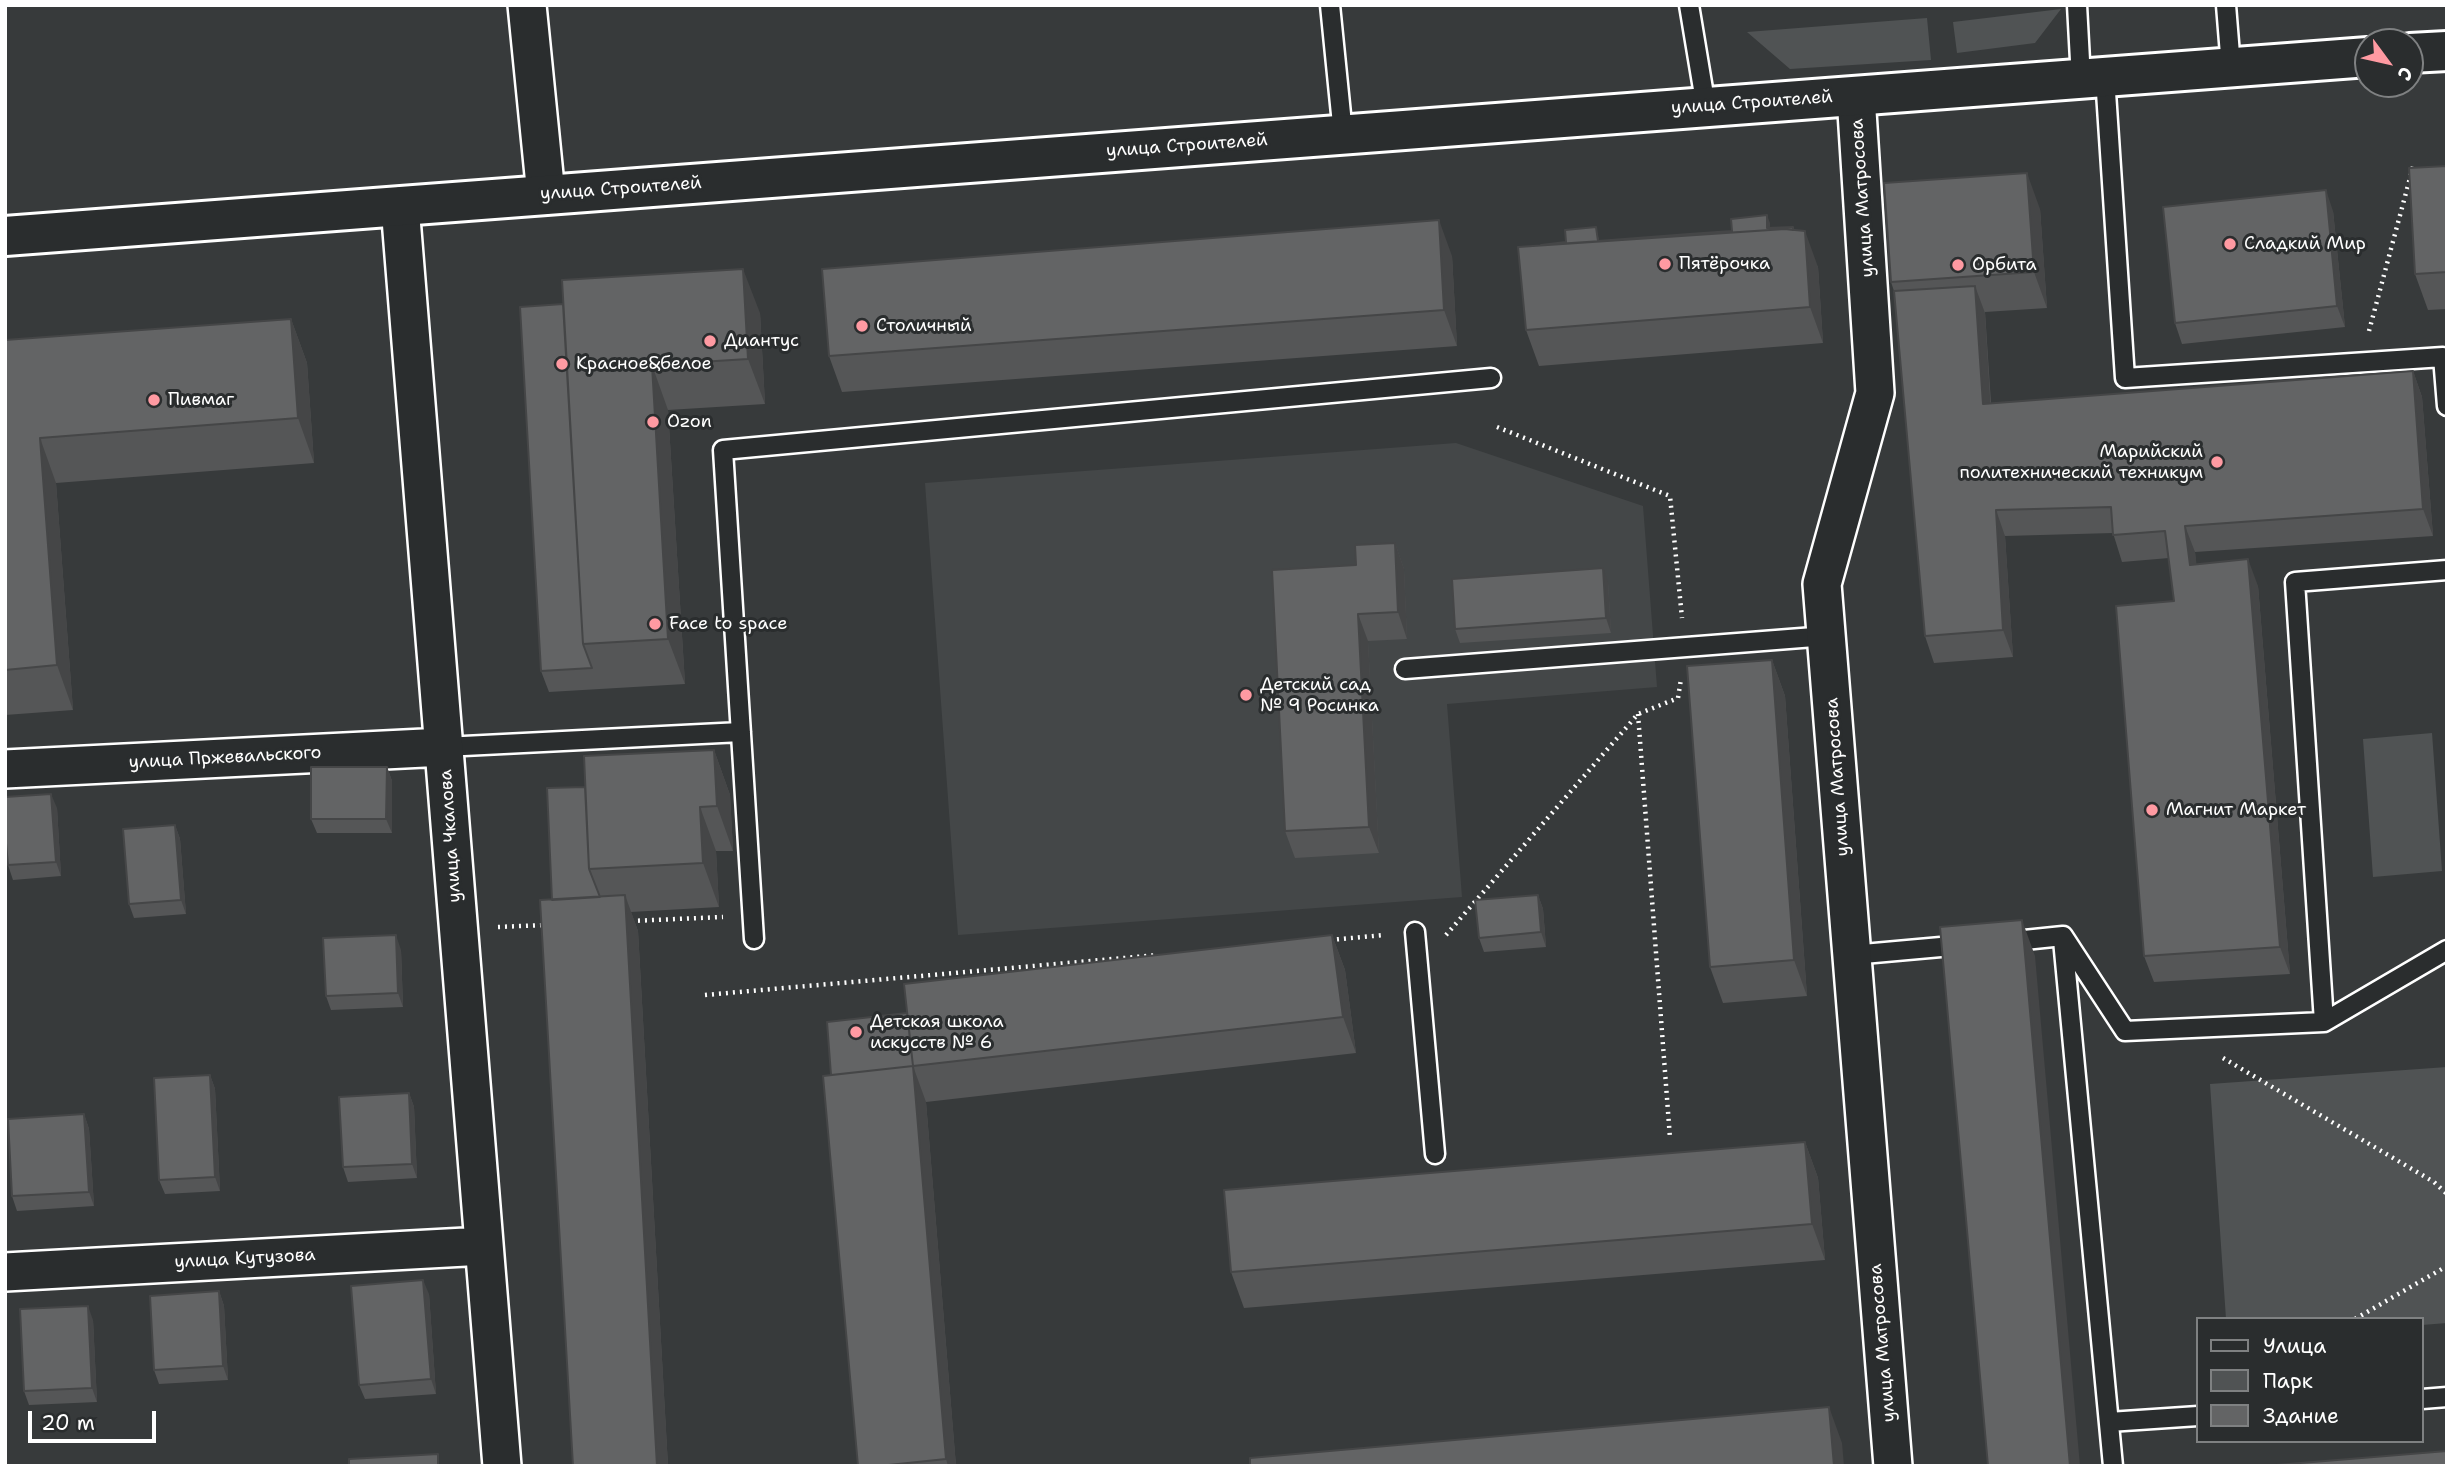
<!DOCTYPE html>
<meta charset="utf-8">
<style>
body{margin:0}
#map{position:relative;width:2452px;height:1471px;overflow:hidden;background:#373a3b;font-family:"Shantell Sans",sans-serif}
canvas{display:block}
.frame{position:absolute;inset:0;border:7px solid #fff;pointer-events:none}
.legend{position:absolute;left:2196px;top:1317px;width:228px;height:126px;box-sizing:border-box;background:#2a2d2e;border:2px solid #7f8182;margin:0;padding:9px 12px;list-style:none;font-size:21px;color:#fff}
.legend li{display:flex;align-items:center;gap:14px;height:35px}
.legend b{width:35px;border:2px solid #7f8182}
.north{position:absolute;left:2354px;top:28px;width:70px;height:70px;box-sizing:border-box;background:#2a2d2e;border:2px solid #7f8182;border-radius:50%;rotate:123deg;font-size:19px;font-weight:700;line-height:28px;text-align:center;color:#fff}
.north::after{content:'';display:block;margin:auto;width:24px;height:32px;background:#ff9aa2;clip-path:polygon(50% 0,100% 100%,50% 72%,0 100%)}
.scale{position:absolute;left:28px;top:1411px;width:128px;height:32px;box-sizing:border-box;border:4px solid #fff;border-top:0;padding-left:9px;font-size:21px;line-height:24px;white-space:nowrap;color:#fff;-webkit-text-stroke:5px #2a2d2e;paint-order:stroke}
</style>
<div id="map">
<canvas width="2452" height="1471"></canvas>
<div class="frame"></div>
<ul class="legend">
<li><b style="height:9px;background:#2a2d2e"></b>Улица</li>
<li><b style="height:19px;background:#505354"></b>Парк</li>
<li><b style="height:19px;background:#636465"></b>Здание</li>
</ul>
<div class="north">С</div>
<div class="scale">20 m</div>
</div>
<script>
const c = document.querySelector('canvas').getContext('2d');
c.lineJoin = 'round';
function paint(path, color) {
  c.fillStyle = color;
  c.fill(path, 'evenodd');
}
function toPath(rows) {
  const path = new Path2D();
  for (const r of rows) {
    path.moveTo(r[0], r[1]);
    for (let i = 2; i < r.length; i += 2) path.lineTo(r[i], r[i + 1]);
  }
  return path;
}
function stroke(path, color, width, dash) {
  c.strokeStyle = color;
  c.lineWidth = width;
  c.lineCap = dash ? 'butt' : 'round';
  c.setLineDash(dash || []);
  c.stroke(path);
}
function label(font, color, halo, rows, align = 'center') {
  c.font = font + ' "Shantell Sans",sans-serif';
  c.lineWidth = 6;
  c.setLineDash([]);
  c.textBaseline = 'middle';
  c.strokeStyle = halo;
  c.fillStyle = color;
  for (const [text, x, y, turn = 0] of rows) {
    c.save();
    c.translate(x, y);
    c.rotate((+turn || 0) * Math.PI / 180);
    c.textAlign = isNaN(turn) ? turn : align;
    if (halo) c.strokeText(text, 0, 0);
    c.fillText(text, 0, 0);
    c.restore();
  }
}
const built = toPath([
 [1456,443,1643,506,1657,687,1447,704,1462,897,958,935,925,483]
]);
const green = toPath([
 [2061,9,2035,43,1957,53,1953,22],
 [1927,18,1931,60,1790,69,1747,32],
 [2432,733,2442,871,2373,877,2363,739],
 [2447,1067,2447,1323,2422,1325,2422,1319,2226,1319,2210,1084]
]);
const path = toPath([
 [2369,331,2414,163],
 [1497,427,1670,496,1682,618],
 [1638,714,1670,1138],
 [631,921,723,917],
 [498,927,545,925],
 [1446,935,1638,714,1678,698,1681,679],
 [1330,940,1384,935],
 [705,995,1158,955],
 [2223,1058,2434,1182,2447,1194],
 [2355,1319,2447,1266]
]);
const service = toPath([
 [1330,5,1343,134],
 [1689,5,1706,107],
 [2077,5,2081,79],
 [2226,5,2231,67],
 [2105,77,2125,378,2443,357,2447,406],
 [1405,669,1827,636],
 [444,747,741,732],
 [1415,932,1435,1154],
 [754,939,723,450,1491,378],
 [2063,940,2113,1466],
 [2005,942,2063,936,2125,1031,2324,1022,2295,582,2447,570],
 [1852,955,1963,945],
 [2324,1022,2447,950],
 [2422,1399,2447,1397],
 [2109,1422,2198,1416]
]);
const minor = toPath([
 [527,5,546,195],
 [1856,96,1875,393,1822,584,1893,1466],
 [400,206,502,1466],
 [5,769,444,747],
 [5,1272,484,1246]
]);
const primary = toPath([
 [2410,53,2447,51],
 [5,236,2368,57]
]);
const wall = toPath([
 [2447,166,2447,309,2428,310,2415,274],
 [2040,209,2047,308,1985,312,1991,403,2413,371,2422,397,2433,536,2195,552,2196,565,2258,586,2290,974,2154,982,2144,956,2174,601,2169,558,2122,562,2113,533,2005,536,2013,657,1934,663,1925,636,1894,291,1891,282],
 [2333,211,2345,327,2182,344,2175,323],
 [1770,223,1770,228,1793,227,1818,267,1823,343,1539,366,1526,330,1541,245,1566,242,1596,227,1599,241,1732,231],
 [1452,256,1457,346,842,392,829,356],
 [520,307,760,313,765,404,668,410,685,684,549,692,541,671],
 [291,319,307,363,314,463,56,483,73,710,5,715,5,340],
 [1395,543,1404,569,1407,639,1368,641,1379,853,1295,858,1285,831,1356,565],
 [1608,582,1611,633,1460,643,1455,629],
 [1772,660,1785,696,1807,996,1723,1003,1710,967],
 [714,750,730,795,733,851,716,851,719,907,631,912,638,931,668,1466,573,1466,585,787],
 [387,767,392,781,392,833,317,833,311,819],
 [57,808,61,876,13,880,8,865],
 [175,825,180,839,186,914,134,918,129,904],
 [1538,895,1543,909,1546,947,1484,952,1479,938],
 [1332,935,1345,970,1356,1053,926,1102,956,1466,858,1466,831,1075,907,1013],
 [401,950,403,1007,331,1010,326,996],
 [210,1075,215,1089,220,1191,165,1194,159,1180],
 [409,1093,414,1107,417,1178,348,1182,343,1167],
 [84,1114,89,1129,94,1206,17,1211,12,1196],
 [1805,1142,1818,1178,1825,1260,1244,1308,1231,1272],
 [219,1291,224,1306,228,1380,159,1384,154,1370],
 [429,1294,436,1394,365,1399,359,1385],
 [93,1320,97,1402,29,1405,24,1391]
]);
const shadedWall = toPath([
 [2027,173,2040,209,2047,308,2034,272],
 [2326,190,2333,211,2345,327,2337,306],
 [1767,215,1770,223,1770,235,1767,228],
 [1439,220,1452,256,1457,346,1444,310],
 [1805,231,1818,267,1823,343,1810,307],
 [743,269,760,313,765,404,748,359],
 [1975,286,1985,313,1992,430,1983,404],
 [291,319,307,363,314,463,298,418],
 [652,365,668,410,685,684,668,639],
 [2413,371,2422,397,2433,536,2423,509],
 [40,438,56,483,73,710,57,665],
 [1996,510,2005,536,2013,657,2003,630],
 [2185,526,2195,552,2200,592,2190,565],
 [1395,543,1404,569,1407,639,1398,612],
 [2248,559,2258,586,2290,974,2280,947],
 [1603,568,1608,582,1611,633,1606,618],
 [1358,614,1368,641,1379,853,1369,827],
 [1772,660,1785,696,1807,996,1794,960],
 [714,750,730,795,733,851,717,806],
 [387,767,392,781,392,833,386,819],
 [51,794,57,808,61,876,56,862],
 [700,807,716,851,719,907,703,863],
 [175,825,180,839,186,914,181,900],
 [625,895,638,931,668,1466,657,1466],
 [1538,895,1543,909,1546,947,1541,932],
 [2022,920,2035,956,2080,1466,2070,1466],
 [396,935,401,950,403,1007,398,993],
 [1332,935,1345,970,1356,1053,1343,1017],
 [913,1066,926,1102,956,1466,948,1466,946,1459],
 [210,1075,215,1089,220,1191,215,1177],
 [409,1093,414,1107,417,1178,412,1164],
 [84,1114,89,1129,94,1206,89,1192],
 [1805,1142,1818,1178,1825,1260,1812,1224],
 [423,1280,429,1294,436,1394,431,1379],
 [219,1291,224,1306,228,1380,223,1366],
 [88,1306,93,1320,97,1402,92,1388],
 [1829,1407,1842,1443,1844,1466,1834,1466]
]);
const building = toPath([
 [2447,166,2447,272,2415,274,2409,168,2447,166],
 [2027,173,2034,272,1891,282,1884,183,2027,173],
 [2326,190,2337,306,2175,323,2163,207,2326,190],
 [1767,215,1767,228,1793,227,1793,230,1785,229,1541,245,1566,242,1565,230,1596,227,1598,241,1689,234,1732,231,1731,219,1767,215],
 [1439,220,1444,310,829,356,822,269,1439,220],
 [1785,229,1805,231,1810,307,1526,330,1518,247,1785,229],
 [743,269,748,359,652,365,668,639,583,644,562,280,743,269],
 [1975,286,1983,404,2413,371,2423,509,2185,526,2190,565,2248,559,2280,947,2144,956,2116,606,2174,601,2165,531,2113,535,2111,507,1996,510,2003,630,1925,636,1894,291,1975,286],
 [563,304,583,644,592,668,541,671,520,307,563,304],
 [291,319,298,418,40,438,57,665,5,670,5,340,291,319],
 [1395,543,1398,612,1358,614,1369,827,1285,831,1272,570,1356,565,1355,545,1395,543],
 [1603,568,1606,618,1455,629,1452,579,1603,568],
 [1772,660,1794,960,1710,967,1687,666,1772,660],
 [714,750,717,806,700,807,703,863,589,869,584,756,714,750],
 [311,767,387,767,386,819,311,819,311,767],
 [585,787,589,869,600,897,552,900,547,788,585,787],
 [51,794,56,862,8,865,5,832,5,797,51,794],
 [175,825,181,900,129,904,123,829,175,825],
 [625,895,657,1466,573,1466,540,900,625,895],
 [1538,895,1541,932,1479,938,1475,900,1538,895],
 [2022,920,2070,1466,1988,1466,1940,927,2022,920],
 [396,935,398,993,326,996,323,938,396,935],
 [1332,935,1343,1017,913,1066,904,984,1332,935],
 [907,1013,913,1066,831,1075,827,1022,907,1013],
 [913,1066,946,1459,879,1466,858,1466,823,1076,913,1066],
 [210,1075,215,1177,159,1180,154,1078,210,1075],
 [409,1093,412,1164,343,1167,339,1097,409,1093],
 [84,1114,89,1192,12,1196,8,1119,84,1114],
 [1805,1142,1812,1224,1231,1272,1224,1190,1805,1142],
 [423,1280,431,1379,359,1385,351,1286,423,1280],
 [219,1291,223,1366,154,1370,150,1296,219,1291],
 [88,1306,92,1388,24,1391,20,1309,88,1306],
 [1829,1407,1834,1466,1250,1466,1250,1458,1829,1407],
 [2447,1451,2447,1466,2264,1466,2447,1451],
 [438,1454,438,1466,349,1466,349,1459,438,1454]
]);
const markers = [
 [2230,244,7,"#ff9aa2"],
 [1665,264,7,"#ff9aa2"],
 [1958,265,7,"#ff9aa2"],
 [862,326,7,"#ff9aa2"],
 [710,341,7,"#ff9aa2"],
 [562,364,7,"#ff9aa2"],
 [154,400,7,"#ff9aa2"],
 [653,422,7,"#ff9aa2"],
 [2217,462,7,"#ff9aa2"],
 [655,624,7,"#ff9aa2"],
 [1246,695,7,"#ff9aa2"],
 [2152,810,7,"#ff9aa2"],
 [856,1032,7,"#ff9aa2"]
];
const streetNames = [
 ["улица Строителей",1752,103,-4],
 ["улица Строителей",1187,146,-4],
 ["улица Строителей",621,189,-4],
 ["улица Матросова",1863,198,-94],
 ["улица Пржевальского",225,758,-3],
 ["улица Матросова",1838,777,-94],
 ["улица Чкалова",451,836,-94],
 ["улица Кутузова",245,1259,-3],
 ["улица Матросова",1883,1343,-95]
];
const poiNames = [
 ["Сладкий Мир",2244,244],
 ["Пятёрочка",1679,264],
 ["Орбита",1972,265],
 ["Столичный",876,326],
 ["Диантус",724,341],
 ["Красное&белое",576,364],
 ["Пивмаг",168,400],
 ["Ozon",667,422],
 ["Марийский",2203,452,"right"],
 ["политехнический техникум",2203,473,"right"],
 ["Face to space",669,624],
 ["Детский сад",1260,685],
 ["№ 9 Росинка",1260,706],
 ["Магнит Маркет",2166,810],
 ["Детская школа",870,1022],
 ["искусств № 6",870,1043]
];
paint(built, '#444748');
paint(green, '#505354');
stroke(service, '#fff', 23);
stroke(minor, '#fff', 42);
stroke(primary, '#fff', 44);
stroke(path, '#fff', 4.5, [2, 5]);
stroke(service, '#2a2d2e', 18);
stroke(minor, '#2a2d2e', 37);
stroke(primary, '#2a2d2e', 38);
paint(wall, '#555657');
paint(shadedWall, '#454647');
paint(building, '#636465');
stroke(building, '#454647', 2);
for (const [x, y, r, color] of markers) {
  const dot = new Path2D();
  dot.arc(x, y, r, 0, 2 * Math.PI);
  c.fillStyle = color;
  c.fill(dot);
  stroke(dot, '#2a2d2e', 2.5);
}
label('18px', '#fff', '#2a2d2e', streetNames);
label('18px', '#fff', '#2a2d2e', poiNames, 'left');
</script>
